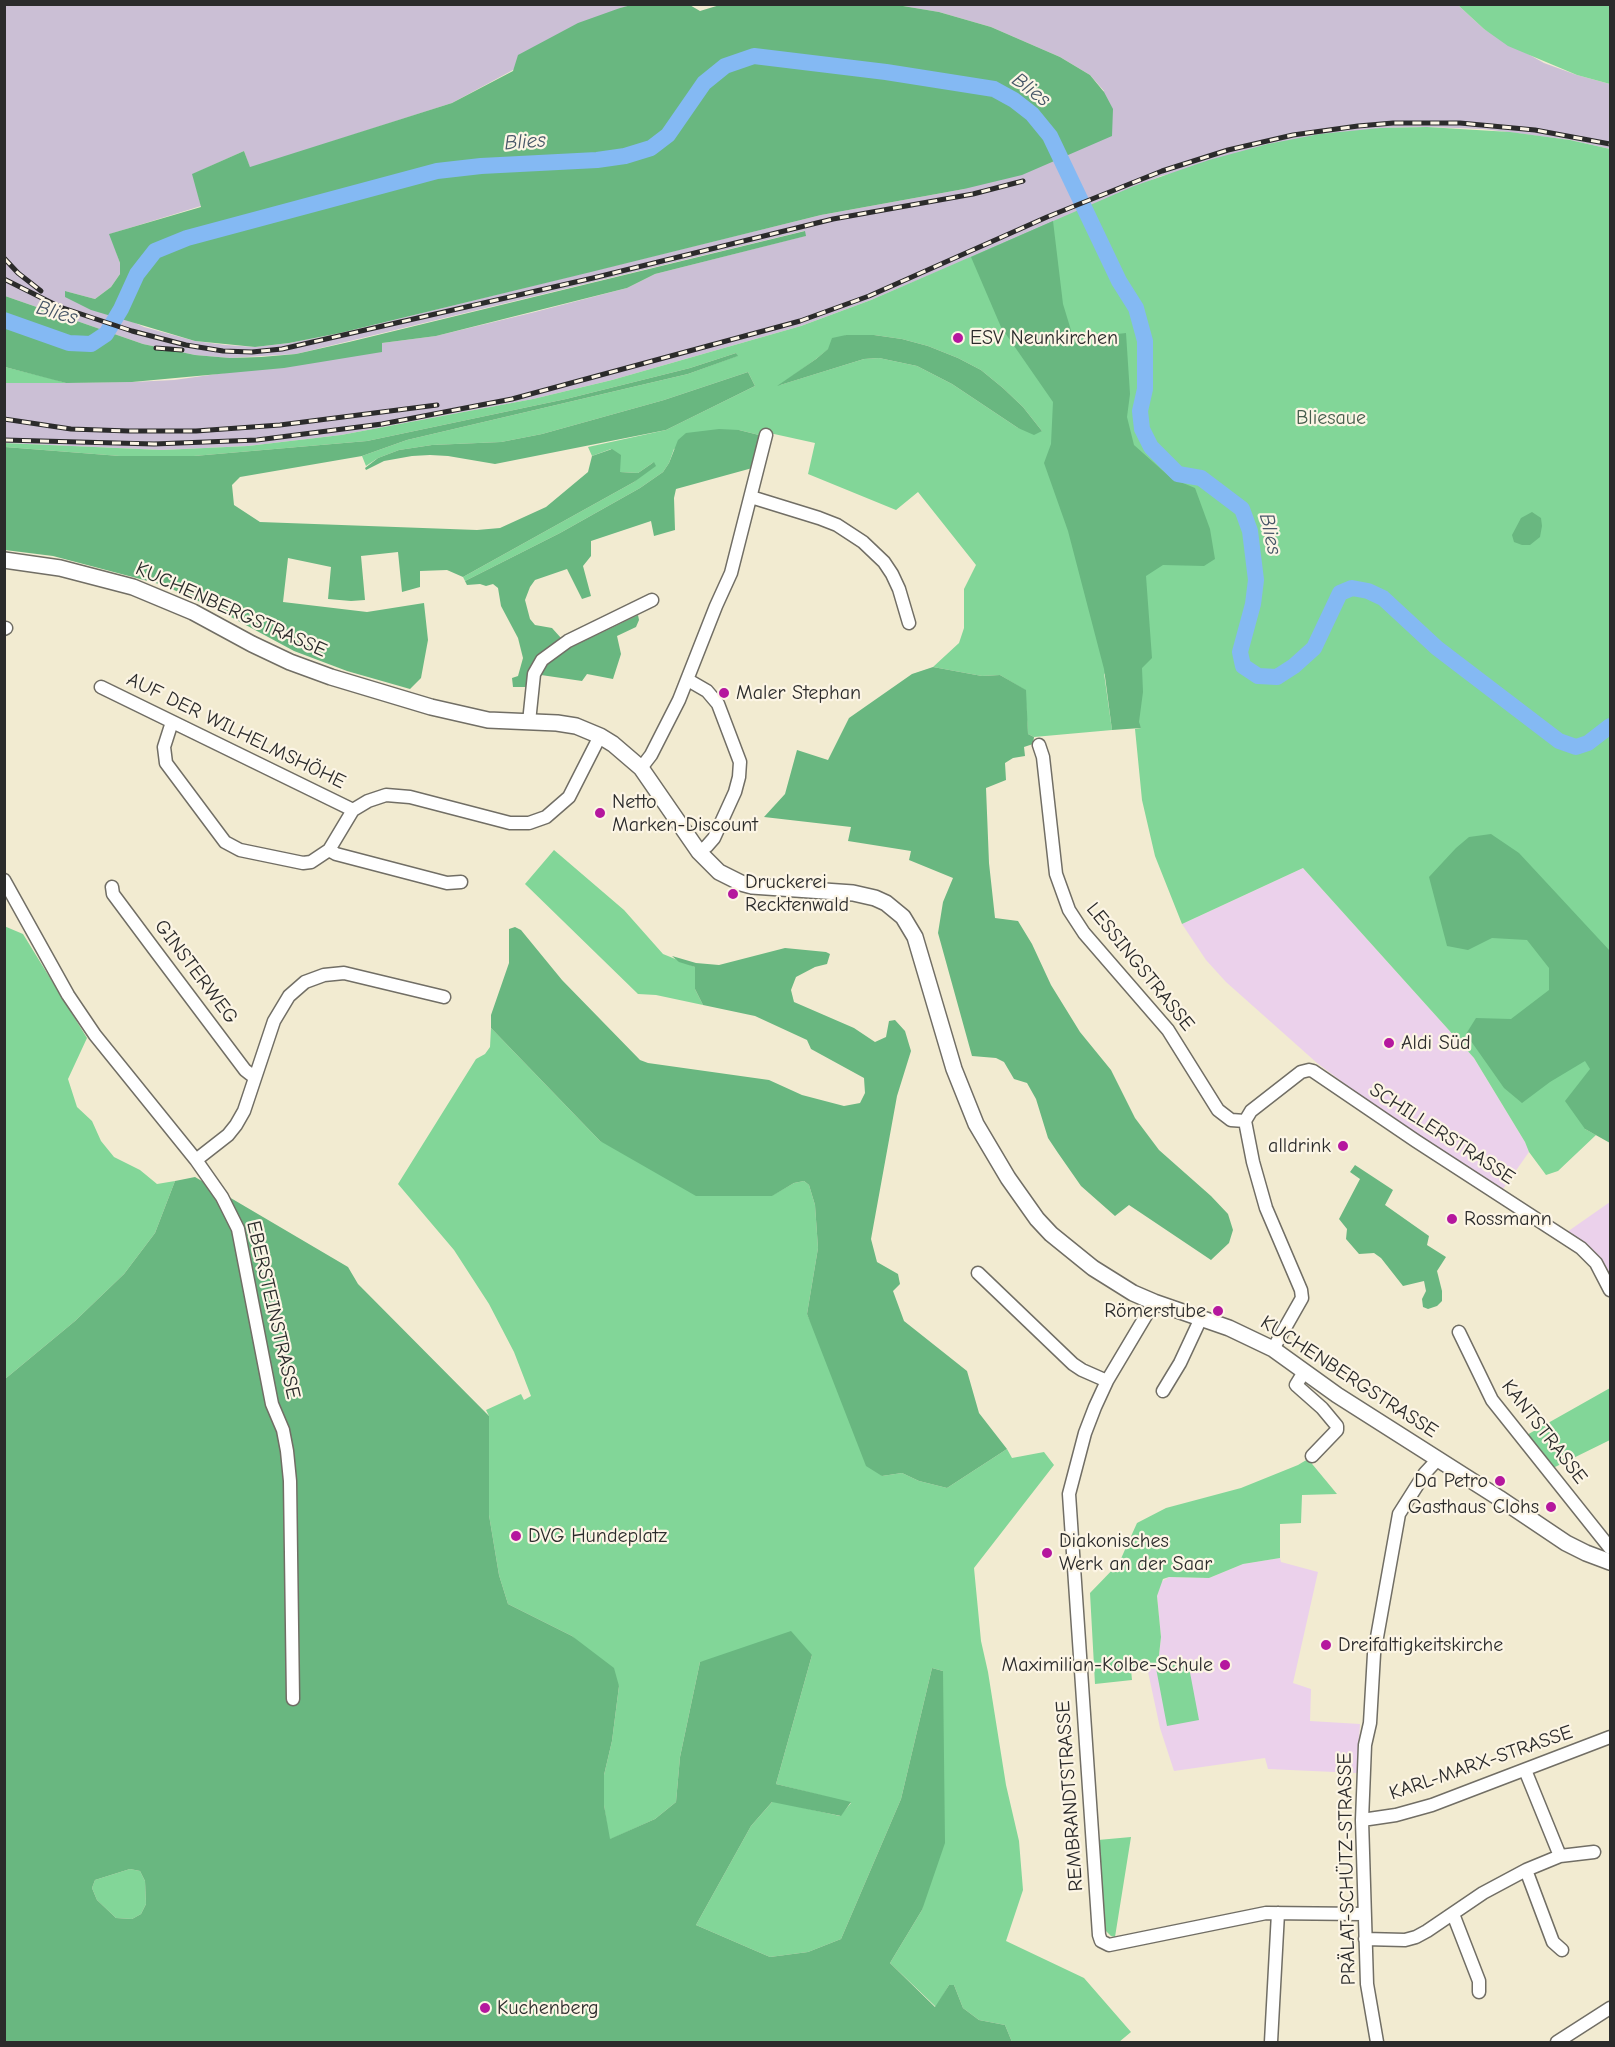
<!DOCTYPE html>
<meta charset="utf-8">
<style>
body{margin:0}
#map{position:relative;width:1615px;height:2047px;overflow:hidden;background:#f2ebd1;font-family:"Comic Neue",sans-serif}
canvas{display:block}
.frame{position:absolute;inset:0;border:6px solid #2b2b2b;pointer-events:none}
</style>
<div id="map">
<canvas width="1615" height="2047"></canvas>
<div class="frame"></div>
</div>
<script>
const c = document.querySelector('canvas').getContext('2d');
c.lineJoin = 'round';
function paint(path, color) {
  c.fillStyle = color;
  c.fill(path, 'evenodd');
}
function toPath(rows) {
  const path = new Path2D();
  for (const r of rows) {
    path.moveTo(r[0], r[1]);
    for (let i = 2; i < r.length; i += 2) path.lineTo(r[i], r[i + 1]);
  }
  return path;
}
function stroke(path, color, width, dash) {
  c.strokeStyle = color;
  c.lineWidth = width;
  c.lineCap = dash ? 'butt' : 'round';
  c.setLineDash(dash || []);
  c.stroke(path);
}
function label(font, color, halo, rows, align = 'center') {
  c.font = font + ' "Comic Neue",sans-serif';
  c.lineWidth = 4.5;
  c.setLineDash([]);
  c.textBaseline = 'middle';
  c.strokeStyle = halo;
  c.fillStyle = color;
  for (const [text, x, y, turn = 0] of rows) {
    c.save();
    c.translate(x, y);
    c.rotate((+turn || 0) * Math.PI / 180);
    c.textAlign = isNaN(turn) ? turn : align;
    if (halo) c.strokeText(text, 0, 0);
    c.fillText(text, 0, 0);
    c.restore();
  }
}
const built = toPath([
 [1303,868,1474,1058,1525,1142,1529,1152,1503,1189,1397,1123,1317,1063,1226,982,1206,960,1182,924],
 [1610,1202,1610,1277,1600,1260,1567,1232],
 [1280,1558,1281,1562,1318,1572,1293,1683,1311,1689,1310,1721,1360,1724,1357,1773,1268,1769,1265,1758,1174,1771,1160,1728,1147,1667,1158,1664,1161,1637,1157,1596,1161,1582,1169,1577,1209,1578,1243,1564]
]);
const industrial = toPath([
 [5,5,635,5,620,8,513,70,452,103,250,168,244,151,193,174,201,206,110,234,120,263,120,274,111,287,95,299,65,291,144,327,195,341,226,345,255,347,289,343,340,333,821,215,964,189,1104,91,1090,75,1060,57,991,27,939,12,897,5,1458,5,1484,29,1544,63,1577,75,1610,84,1610,149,1570,140,1483,129,1427,127,1380,128,1161,176,871,300,801,326,612,380,533,399,341,435,248,446,162,450,5,443,4,383,132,382,174,380,382,351,382,343,436,336,535,312,627,288,655,274,805,236,804,231,296,354,230,358,195,355,143,344,5,296]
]);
const green = toPath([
 [1458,5,1610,5,1610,84,1577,75,1508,46,1484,29],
 [1427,127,1510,132,1570,140,1610,149,1610,1116,1585,1129,1596,1135,1558,1171,1546,1175,1529,1152,1525,1142,1474,1058,1303,868,1182,924,1155,856,1142,800,1135,729,1141,728,1104,673,1112,730,1034,737,1028,734,1025,690,1000,675,982,676,933,667,959,643,964,628,964,589,976,565,918,492,896,510,808,474,815,443,765,432,763,436,739,430,674,449,669,463,663,472,640,488,560,533,465,581,463,577,634,482,654,462,638,473,620,472,611,449,592,456,588,447,666,430,755,386,748,372,664,400,542,434,501,442,432,445,399,450,378,458,366,466,362,456,407,440,688,374,737,356,736,353,690,368,566,399,367,441,194,456,120,456,5,447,4,443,162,450,248,446,341,435,533,399,612,380,801,326,871,300,1134,186,1209,160,1268,144,1320,134,1380,128],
 [846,335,874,335,902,339,928,346,958,358,981,370,1003,388,1023,407,1042,431,1018,428,952,384,917,366,879,358,864,359,780,385,816,359],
 [5,367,53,379,66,383,5,383],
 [554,850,624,910,663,954,695,967,695,989,703,1005,656,995,638,994,525,884],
 [4,926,23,934,87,1038,68,1079,77,1107,92,1121,101,1141,114,1157,140,1170,157,1184,175,1181,155,1233,124,1274,75,1321,5,1379],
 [491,1028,600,1141,771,1196,794,1183,804,1181,809,1185,815,1205,818,1248,807,1314,882,1476,902,1473,919,1481,947,1488,1007,1449,1012,1458,1044,1452,1054,1465,974,1568,981,1641,988,1672,1006,1785,1019,1841,1023,1890,1006,1941,1084,1978,1131,2032,1119,2042,1012,2042,1005,2025,979,2020,963,2008,954,1985,949,1985,936,2007,890,1963,922,1910,943,1734,943,1671,932,1668,901,1799,841,1939,808,1952,770,1957,696,1925,751,1826,773,1801,840,1816,851,1803,776,1784,812,1655,700,1662,680,1757,676,1802,655,1819,609,1840,604,1805,604,1775,612,1741,619,1686,572,1636,508,1604,499,1575,489,1515,489,1416,486,1410,521,1394,524,1400,531,1396,514,1352,489,1304,454,1250,398,1184,476,1059,485,1054,490,1047],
 [1610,1388,1610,1440,1553,1468,1525,1436],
 [1308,1459,1337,1494,1302,1495,1301,1523,1280,1524,1280,1558,1243,1564,1209,1578,1169,1577,1163,1579,1157,1596,1161,1637,1158,1664,1131,1670,1132,1680,1095,1684,1090,1593,1119,1563,1137,1523,1166,1508,1241,1488,1298,1465],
 [1188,1662,1199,1720,1167,1726,1156,1668],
 [1131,1837,1115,1937,1111,1936,1104,1929,1098,1840],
 [130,1869,140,1871,145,1881,146,1904,141,1914,132,1919,116,1918,97,1900,92,1888,95,1880]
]);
const forest = toPath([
 [723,4,897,5,939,12,991,27,1060,57,1090,75,1104,92,1113,109,1112,136,1022,175,964,189,821,215,591,272,340,333,289,343,255,347,195,341,91,310,65,297,65,291,95,299,111,287,120,274,120,263,109,234,201,207,192,174,244,151,250,167,452,103,513,71,518,55,578,23,620,8,635,4,688,4,700,11],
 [1053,221,1063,304,1074,340,1088,346,1109,335,1126,333,1130,394,1127,417,1134,445,1171,478,1195,488,1210,529,1215,559,1204,566,1163,565,1146,576,1152,658,1142,668,1143,692,1139,722,1141,728,1112,730,1104,669,1068,531,1044,463,1051,444,1053,402,1001,327,971,257],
 [805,231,806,236,655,274,627,288,436,336,382,343,382,352,284,368,132,382,66,383,5,367,5,296,143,344,195,355,230,358,261,357,296,354,349,342],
 [846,335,874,335,902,339,928,346,958,358,981,370,1003,388,1023,407,1042,431,1034,435,1018,428,952,384,917,366,879,358,864,359,777,386,816,359,828,349,832,338],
 [736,353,738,356,688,374,407,440,362,456,240,477,232,485,234,505,260,522,477,530,500,528,546,507,588,472,592,456,612,449,621,455,620,472,638,473,654,462,656,466,634,482,463,577,447,570,420,571,420,587,402,592,398,552,361,556,365,600,351,601,328,599,331,567,288,558,283,602,367,612,424,603,428,640,421,678,410,689,347,671,294,651,218,610,163,585,53,556,5,550,5,447,120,456,194,456,367,441,566,399,690,368],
 [748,372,755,386,666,430,495,464,448,456,430,455,412,456,384,461,366,470,365,468,378,458,399,450,432,445,501,442,542,434,664,400],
 [719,429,739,430,763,436,756,467,676,489,674,498,675,530,654,536,651,521,591,541,591,556,583,566,591,596,582,599,567,569,535,580,530,587,525,600,530,619,535,625,552,628,561,638,544,653,527,687,513,687,512,678,518,676,523,658,518,638,501,606,498,588,493,584,486,586,480,584,467,585,465,581,560,533,640,488,663,472,669,463,678,440,686,433],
 [1532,512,1541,518,1542,526,1540,537,1530,545,1522,545,1514,542,1512,535,1521,518],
 [638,615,639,620,636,627,617,636,621,654,613,679,587,674,582,681,541,675,543,667,553,656],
 [933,667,982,676,1000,675,1026,690,1028,734,1034,737,1033,744,1024,747,1025,756,1013,758,1005,763,1006,780,986,788,989,863,995,918,1018,921,1032,944,1051,985,1080,1032,1111,1070,1135,1118,1159,1150,1211,1196,1228,1214,1233,1230,1229,1243,1211,1260,1129,1205,1115,1216,1081,1186,1058,1153,1048,1138,1036,1099,1027,1083,1014,1079,1004,1062,996,1058,972,1056,938,933,943,902,953,878,909,860,911,851,848,841,851,827,764,817,785,794,797,750,828,760,849,718,912,674],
 [1491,834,1519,853,1610,951,1610,1143,1585,1129,1565,1101,1590,1069,1585,1061,1550,1082,1522,1103,1504,1088,1466,1034,1476,1018,1511,1019,1549,990,1549,968,1527,940,1492,938,1468,950,1447,946,1429,877,1456,848,1469,837],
 [515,927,521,930,562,980,640,1060,648,1063,769,1080,802,1095,844,1106,860,1103,865,1093,864,1078,811,1049,807,1040,755,1016,703,1005,695,989,695,967,679,962,672,956,696,963,719,965,785,948,826,952,830,954,827,964,815,967,796,977,791,990,794,1002,854,1028,875,1042,886,1037,889,1021,895,1020,905,1031,911,1051,897,1096,871,1239,877,1262,898,1274,900,1284,893,1291,904,1321,967,1371,979,1413,1007,1449,947,1488,919,1481,902,1473,882,1476,866,1466,807,1314,818,1248,815,1205,809,1185,804,1181,794,1183,772,1196,696,1196,600,1141,491,1028,491,1015,509,963,509,929],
 [1355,1165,1393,1190,1385,1205,1429,1236,1427,1245,1446,1257,1437,1271,1442,1291,1442,1301,1437,1306,1428,1309,1423,1307,1422,1299,1426,1291,1424,1281,1403,1286,1381,1258,1374,1253,1359,1254,1346,1239,1347,1229,1339,1219,1360,1179,1350,1172],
 [195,1177,348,1267,358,1284,489,1416,489,1515,499,1575,508,1604,572,1636,614,1668,619,1686,612,1741,604,1775,604,1805,610,1839,655,1819,676,1802,680,1757,700,1662,791,1631,812,1655,776,1784,851,1802,841,1816,772,1802,751,1826,696,1925,770,1957,808,1952,841,1939,901,1799,932,1668,943,1671,945,1843,922,1910,890,1963,935,2007,949,1985,954,1985,963,2008,979,2020,1005,2025,1012,2042,5,2042,5,1379,75,1321,124,1274,155,1233,175,1181],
 [130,1869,140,1871,145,1881,146,1904,141,1914,132,1919,116,1918,97,1900,92,1888,95,1880]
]);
const river = toPath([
 [4,320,69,343,91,344,106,334,121,309,137,274,155,251,187,238,437,171,481,166,597,160,625,156,651,148,668,135,704,83,725,66,754,56,886,72,994,89,1014,100,1032,114,1050,136,1119,281,1136,308,1145,341,1145,389,1140,411,1142,429,1151,447,1178,474,1201,478,1242,509,1250,531,1256,580,1253,604,1240,652,1243,666,1258,676,1277,677,1294,666,1314,648,1340,593,1352,588,1368,591,1383,598,1437,648,1559,741,1576,747,1588,743,1610,726]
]);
const minor = toPath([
 [751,497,819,518,837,525,863,542,884,562,892,574,899,589,909,623],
 [4,629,6,628],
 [688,680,707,691,718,704,740,762,739,777,735,792,714,838,707,846,699,852],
 [101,687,353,810],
 [172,722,164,747,166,763,225,842,240,850,303,863,311,862,329,850,353,810,368,801,386,795,410,797,510,823,529,823,546,817,569,797,600,736],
 [529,722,534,674,542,660,568,641,652,600],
 [1039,745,1043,757,1056,874,1069,910,1084,933,1168,1030,1218,1110,1231,1120,1245,1121],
 [641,768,651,755,679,700,716,606,731,573,766,435],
 [329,850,336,854,447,883,461,882],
 [4,880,68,995,95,1035,196,1160,222,1197,238,1229,272,1404,283,1430,287,1451,290,1481,293,1699],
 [112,887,113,894,154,949,245,1070,254,1077],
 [1245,1121,1251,1111,1301,1072,1309,1070,1313,1071,1416,1141,1581,1248,1596,1263,1610,1290],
 [1245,1121,1253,1162,1266,1208,1301,1290,1302,1298,1273,1349],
 [196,1160,228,1135,236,1125,244,1111,274,1021,289,996,305,982,324,975,344,973,444,997],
 [978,1273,1073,1364,1082,1370,1107,1381],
 [1154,1302,1107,1381,1095,1407,1085,1433,1069,1494,1099,1935,1101,1941,1109,1945,1266,1913,1364,1914],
 [1459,1332,1492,1400,1610,1548],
 [1304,1372,1296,1385,1322,1408,1337,1426,1337,1430,1312,1456],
 [1163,1391,1180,1363,1201,1318],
 [1525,1770,1560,1856],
 [1362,1820,1396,1815,1432,1805,1610,1737],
 [1526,1870,1553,1942,1562,1950],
 [1453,1914,1479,1981,1479,1992],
 [1365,1939,1405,1940,1416,1937,1427,1931,1483,1893,1526,1870,1560,1856,1594,1852],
 [1271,2042,1278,1913],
 [1377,2042,1367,1984,1362,1820,1365,1745,1370,1723,1374,1654,1399,1514,1425,1473,1438,1459],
 [1557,2042,1610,2008]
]);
const major = toPath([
 [4,560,60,568,133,587,193,612,252,644,290,662,331,677,431,707,488,720,557,723,576,726,600,736,613,744,641,768,699,852,719,872,741,883,752,886,853,893,875,898,886,903,903,917,915,937,954,1069,976,1124,1008,1178,1037,1219,1051,1234,1093,1268,1133,1293,1154,1302,1229,1328,1273,1349,1337,1395,1499,1498,1566,1543,1586,1553,1610,1562]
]);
const rail = toPath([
 [4,258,18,273,41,291],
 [4,279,60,307,132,331,186,345,223,351,252,352,282,349,593,278,833,219,973,194,1023,181],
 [156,348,182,350],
 [4,419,71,429,129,431,196,431,280,425,437,405],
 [4,440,154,444,257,440,382,424,512,399,800,321,869,296,1047,217,1162,171,1228,150,1293,135,1358,126,1393,123,1460,123,1535,130,1610,144]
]);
const markers = [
 [958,338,6,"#b5179e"],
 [724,693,6,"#b5179e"],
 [600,813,6,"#b5179e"],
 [733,894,6,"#b5179e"],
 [1389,1043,6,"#b5179e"],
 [1343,1146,6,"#b5179e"],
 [1452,1219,6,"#b5179e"],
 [1218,1311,6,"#b5179e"],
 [1500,1481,6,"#b5179e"],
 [1551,1507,6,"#b5179e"],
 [516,1536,6,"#b5179e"],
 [1047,1553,6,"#b5179e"],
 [1326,1645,6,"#b5179e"],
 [1225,1665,6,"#b5179e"],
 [485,2008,6,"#b5179e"]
];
const poiNames = [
 ["ESV Neunkirchen",970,338],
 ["Maler Stephan",736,693],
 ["Netto",612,802],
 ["Marken-Discount",612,825],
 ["Druckerei",745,882],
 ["Recktenwald",745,905],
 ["Aldi Süd",1401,1043],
 ["alldrink",1331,1146,"right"],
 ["Rossmann",1464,1219],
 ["Römerstube",1206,1311,"right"],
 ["Da Petro",1488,1481,"right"],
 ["Gasthaus Clohs",1539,1507,"right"],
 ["DVG Hundeplatz",528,1536],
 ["Diakonisches",1059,1541],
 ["Werk an der Saar",1059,1564],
 ["Dreifaltigkeitskirche",1338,1645],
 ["Maximilian-Kolbe-Schule",1213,1665,"right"],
 ["Kuchenberg",497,2008]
];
const parkNames = [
 ["Bliesaue",1331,418]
];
const streetNames = [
 ["KUCHENBERGSTRASSE",231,610,24],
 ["AUF DER WILHELMSHÖHE",236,731,26],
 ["LESSINGSTRASSE",1140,967,51],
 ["GINSTERWEG",196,972,53],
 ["SCHILLERSTRASSE",1442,1134,33],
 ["EBERSTEINSTRASSE",273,1310,77],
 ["KUCHENBERGSTRASSE",1349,1377,33],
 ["KANTSTRASSE",1544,1432,52],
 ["KARL-MARX-STRASSE",1481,1763,-19],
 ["REMBRANDTSTRASSE",1070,1796,-94],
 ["PRÄLAT-SCHÜTZ-STRASSE",1347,1869,-91]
];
const waterNames = [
 ["Blies",1031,90,37],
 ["Blies",525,142,-4],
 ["Blies",57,313,16],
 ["Blies",1270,534,78]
];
paint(built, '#ebd1eb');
paint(industrial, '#cbbfd5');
paint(green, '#82d698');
paint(forest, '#69b780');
stroke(river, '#84b9f3', 16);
stroke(minor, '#716e65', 15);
stroke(major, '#716e65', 18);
stroke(minor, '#fff', 12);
stroke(major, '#fff', 15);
stroke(rail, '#2b2b2b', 5);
stroke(rail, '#fcf5e5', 3, [9]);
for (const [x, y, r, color] of markers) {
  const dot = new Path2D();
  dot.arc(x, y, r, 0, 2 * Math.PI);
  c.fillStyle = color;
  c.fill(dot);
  stroke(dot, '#fcf5e5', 2);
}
label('20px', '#2b2b2b', '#fcf5e5', poiNames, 'left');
label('20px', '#455e4c', '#fcf5e5', parkNames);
label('20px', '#2b2b2b', '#fcf5e5', streetNames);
label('italic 21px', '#465667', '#fcf5e5', waterNames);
</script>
